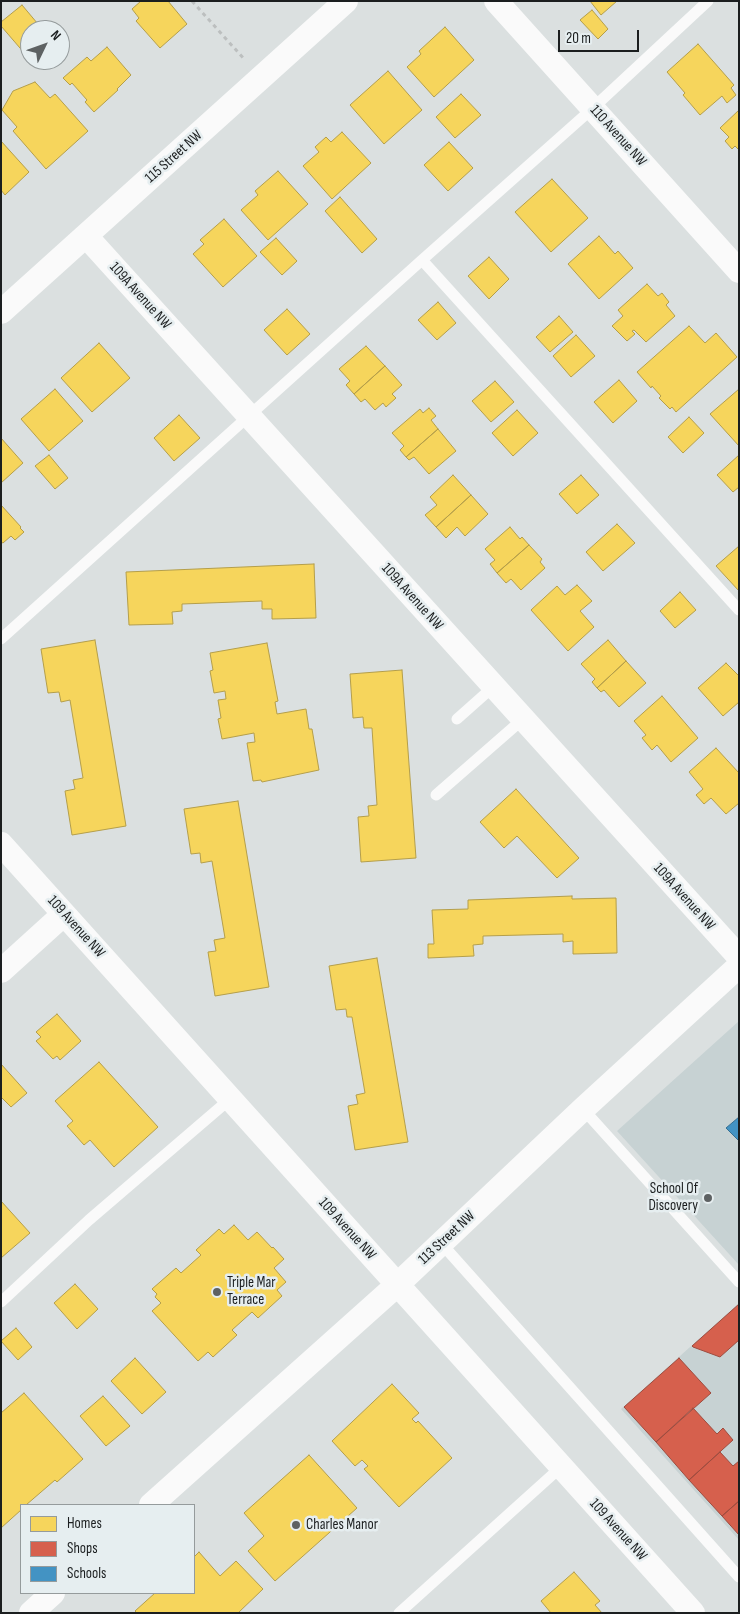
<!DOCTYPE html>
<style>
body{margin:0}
#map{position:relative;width:740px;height:1614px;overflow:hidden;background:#dbe0e0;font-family:"Sofia Sans Condensed",sans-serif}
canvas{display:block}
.frame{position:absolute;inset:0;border:2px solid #1b1e1f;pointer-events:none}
.legend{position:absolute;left:20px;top:1504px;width:175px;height:90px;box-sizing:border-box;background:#e6eef0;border:1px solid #959b9c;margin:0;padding:6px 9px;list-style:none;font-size:15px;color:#1b1e1f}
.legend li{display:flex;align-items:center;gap:10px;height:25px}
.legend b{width:25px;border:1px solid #959b9c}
.north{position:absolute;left:20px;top:20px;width:50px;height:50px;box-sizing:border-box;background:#e6eef0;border:1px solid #959b9c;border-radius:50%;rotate:48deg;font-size:14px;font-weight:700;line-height:20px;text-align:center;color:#1b1e1f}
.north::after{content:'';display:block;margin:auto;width:18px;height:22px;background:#5e6263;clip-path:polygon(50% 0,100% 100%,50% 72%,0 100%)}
.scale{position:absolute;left:558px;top:30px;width:81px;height:22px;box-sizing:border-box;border:2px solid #1b1e1f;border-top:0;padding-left:6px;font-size:15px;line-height:18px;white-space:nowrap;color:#1b1e1f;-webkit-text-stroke:4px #e6eef0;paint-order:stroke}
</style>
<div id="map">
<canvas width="740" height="1614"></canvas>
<div class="frame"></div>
<ul class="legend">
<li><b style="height:14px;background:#f6d55c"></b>Homes</li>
<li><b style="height:14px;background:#d6604d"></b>Shops</li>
<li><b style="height:14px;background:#4393c3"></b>Schools</li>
</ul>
<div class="north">N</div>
<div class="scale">20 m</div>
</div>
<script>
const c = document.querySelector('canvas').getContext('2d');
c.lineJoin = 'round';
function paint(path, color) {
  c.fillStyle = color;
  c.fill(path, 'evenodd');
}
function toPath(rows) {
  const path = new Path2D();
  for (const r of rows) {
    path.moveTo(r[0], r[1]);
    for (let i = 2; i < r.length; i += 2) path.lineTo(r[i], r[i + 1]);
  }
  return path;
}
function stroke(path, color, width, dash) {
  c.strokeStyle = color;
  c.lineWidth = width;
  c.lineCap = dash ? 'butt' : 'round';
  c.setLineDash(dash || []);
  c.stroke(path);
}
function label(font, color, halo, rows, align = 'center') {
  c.font = font + ' "Sofia Sans Condensed",sans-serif';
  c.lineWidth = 5;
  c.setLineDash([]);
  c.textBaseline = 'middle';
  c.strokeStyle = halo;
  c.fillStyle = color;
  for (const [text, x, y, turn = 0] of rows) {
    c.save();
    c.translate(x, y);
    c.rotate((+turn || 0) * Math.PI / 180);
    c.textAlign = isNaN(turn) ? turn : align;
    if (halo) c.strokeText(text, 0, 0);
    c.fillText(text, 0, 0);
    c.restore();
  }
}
const built = toPath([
 [739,1021,739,1265,617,1131],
 [739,1303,739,1540,621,1409]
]);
const homes = toPath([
 [141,1,168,1,187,24,160,48,136,21,139,18,132,9,141,1],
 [590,1,617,1,601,15,590,1],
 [22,5,43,30,30,30,30,51,26,55,1,26,1,22,22,5],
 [592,10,608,29,598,39,580,20,592,10],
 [445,27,474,60,434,97,407,67,421,54,419,51,445,27],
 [698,44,734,85,731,88,736,95,727,103,722,96,700,115,683,95,685,93,667,72,698,44],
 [107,47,131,75,117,89,118,90,94,112,85,102,87,100,72,83,70,85,63,78,87,57,91,61,107,47],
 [388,71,422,110,384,144,350,105,388,71],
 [35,82,50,98,55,94,88,131,46,169,13,131,17,127,2,110,13,91,35,82],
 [461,94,481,115,455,138,436,117,461,94],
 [739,110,739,150,735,146,732,149,725,141,729,137,720,128,739,110],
 [342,132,371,163,332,199,303,166,319,152,315,147,326,137,331,142,342,132],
 [1,141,29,172,5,195,1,190,1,141],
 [449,142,473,168,448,191,424,165,449,142],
 [278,171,308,204,268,240,241,210,258,195,255,191,278,171],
 [552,179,588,218,551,252,515,212,552,179],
 [340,197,377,239,362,253,325,211,340,197],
 [224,219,257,256,223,287,193,254,204,244,200,240,224,219],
 [599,236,615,254,618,251,633,268,599,299,568,264,599,236],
 [276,238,297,261,282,275,260,252,276,238],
 [489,257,509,279,489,299,468,276,489,257],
 [647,284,658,296,662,293,669,302,666,305,675,316,646,342,634,330,632,331,635,334,627,341,612,326,623,316,618,310,647,284],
 [438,302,456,323,437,340,418,320,438,302],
 [287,309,310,334,287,355,264,330,287,309],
 [559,316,573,332,550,352,536,337,559,316],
 [689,326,705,343,716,333,737,357,676,412,672,407,670,409,659,398,661,396,652,386,651,388,637,372,689,326],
 [576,335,595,356,571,377,553,356,576,335],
 [99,343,130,378,92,412,61,378,99,343],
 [366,346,385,366,354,394,346,385,350,381,339,369,366,346],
 [385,366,402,385,392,394,396,398,386,407,383,403,375,410,365,399,361,402,354,394,385,366],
 [619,380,637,401,613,423,594,402,619,380],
 [495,381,514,402,491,422,472,401,495,381],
 [55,389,83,421,49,451,21,419,55,389],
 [739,389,739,446,710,414,739,389],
 [429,408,436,416,431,420,438,429,406,457,400,450,404,446,392,433,420,409,423,413,429,408],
 [517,410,538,433,513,456,492,433,517,410],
 [179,415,200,438,174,461,154,438,179,415],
 [689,417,704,433,683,453,668,437,689,417],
 [438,429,456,451,429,474,414,457,409,460,406,457,438,429],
 [1,438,23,463,1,483,1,438],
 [49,455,68,478,55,489,35,466,49,455],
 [739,455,739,487,733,492,717,475,739,455],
 [453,475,471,495,436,527,425,515,437,505,430,497,453,475],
 [581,475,599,495,577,514,559,494,581,475],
 [471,495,488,514,465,536,457,527,446,538,436,527,471,495],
 [1,505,21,527,20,528,24,532,15,540,11,536,3,543,1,542,1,505],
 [617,524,635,543,603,571,586,552,617,524],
 [510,527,520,539,522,537,529,545,497,573,490,564,495,560,485,549,510,527],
 [529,545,542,559,540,562,545,568,521,590,511,579,506,583,497,573,529,545],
 [739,546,739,591,716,566,739,546],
 [314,564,316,618,272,619,272,609,262,609,262,601,182,604,182,611,172,612,173,624,129,625,126,572,314,564],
 [577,585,592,601,580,611,594,627,568,651,531,610,557,586,565,595,577,585],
 [680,592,696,610,675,628,660,611,680,592],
 [95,640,126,826,72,835,65,791,75,789,73,780,83,778,70,700,61,702,59,692,48,693,41,649,95,640],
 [608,640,626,661,597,688,592,682,595,679,581,664,608,640],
 [267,643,278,701,275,702,277,714,306,709,309,729,312,729,319,770,262,782,261,780,253,781,247,743,255,742,254,733,222,739,218,719,221,718,218,700,226,699,225,691,214,693,210,671,213,670,210,653,267,643],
 [626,661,646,683,619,707,604,690,601,692,597,688,626,661],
 [726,663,739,676,739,702,723,716,698,688,726,663],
 [402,670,416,858,361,862,358,817,369,816,368,806,377,805,372,728,364,728,363,717,353,718,350,674,402,670],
 [662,696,698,738,671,762,657,745,652,750,642,738,646,735,634,721,662,696],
 [716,748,739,773,739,803,726,814,711,798,704,804,696,795,703,789,689,772,716,748],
 [516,789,579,858,557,878,517,836,504,848,480,822,516,789],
 [238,801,269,987,215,996,208,952,216,951,214,940,225,938,212,861,201,863,200,853,191,854,184,809,238,801],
 [572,896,572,899,616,898,617,953,573,954,573,941,563,942,563,934,483,936,483,944,473,945,474,956,428,958,428,944,434,944,432,910,468,909,468,900,572,896],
 [377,958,408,1142,355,1150,348,1106,358,1104,356,1095,365,1093,352,1017,347,1017,346,1009,336,1010,329,966,377,958],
 [57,1014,81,1041,60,1060,57,1056,53,1059,36,1041,41,1037,36,1032,57,1014],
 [99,1062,158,1127,114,1167,90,1140,84,1145,67,1126,73,1121,55,1101,99,1062],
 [1,1064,27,1093,11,1107,1,1097,1,1064],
 [1,1201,30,1233,1,1258,1,1201],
 [234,1225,248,1240,257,1232,272,1248,273,1247,284,1259,274,1268,286,1282,277,1290,282,1296,258,1318,252,1312,232,1330,237,1335,213,1357,208,1352,198,1361,152,1311,161,1303,155,1297,157,1294,152,1289,176,1268,181,1273,201,1255,196,1250,219,1229,224,1234,234,1225],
 [75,1284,98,1309,77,1329,54,1303,75,1284],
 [16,1328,32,1347,18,1360,1,1341,16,1328],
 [135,1358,166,1392,142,1414,111,1381,135,1358],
 [392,1384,419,1413,412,1419,416,1423,418,1421,452,1458,399,1507,364,1469,368,1466,362,1460,355,1466,332,1441,392,1384],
 [24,1393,83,1459,57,1482,55,1480,26,1505,21,1505,21,1510,1,1528,1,1413,24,1393],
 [103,1396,130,1426,106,1446,80,1416,103,1396],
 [309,1455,357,1508,275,1581,248,1551,264,1536,244,1513,309,1455],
 [199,1552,220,1576,236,1561,263,1589,238,1613,137,1613,135,1611,155,1593,194,1593,194,1557,199,1552],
 [574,1572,600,1601,595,1605,602,1613,551,1613,541,1601,574,1572]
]);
const shops = toPath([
 [739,1304,739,1340,720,1357,693,1347,692,1346,739,1304],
 [679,1358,711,1393,656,1442,624,1407,679,1358],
 [693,1408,717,1434,723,1428,733,1440,689,1480,656,1442,693,1408],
 [720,1452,733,1466,739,1461,739,1501,722,1516,689,1480,720,1452],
 [739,1501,739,1535,722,1516,739,1501]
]);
const schools = toPath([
 [739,1117,739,1141,726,1128,739,1117]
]);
const path = toPath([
 [192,1,245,60]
]);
const lane = toPath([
 [422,260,739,610],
 [1,639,422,260,593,108,708,1],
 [457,719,493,687],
 [436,795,523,719],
 [583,1109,739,1282],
 [441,1243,739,1577],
 [1,1302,89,1220,230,1099],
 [399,1613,561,1467]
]);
const street = toPath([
 [496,1,739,271],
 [86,236,739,957],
 [1,312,346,1],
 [1,844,693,1613],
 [1,971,64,914],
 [151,1505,397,1285,583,1109,739,966],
 [31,1613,53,1593]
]);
const markers = [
 [708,1198,5,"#5e6263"],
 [217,1292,5,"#5e6263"],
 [296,1525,5,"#5e6263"]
];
const streetNames = [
 ["110 Avenue NW",618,136,48],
 ["115 Street NW",174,157,-42],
 ["109A Avenue NW",140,296,48],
 ["109A Avenue NW",412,597,48],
 ["109A Avenue NW",684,897,48],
 ["109 Avenue NW",76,927,48],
 ["109 Avenue NW",347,1229,48],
 ["113 Street NW",447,1238,-43],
 ["109 Avenue NW",618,1530,48]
];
const poiNames = [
 ["School Of",698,1189,"right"],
 ["Discovery",698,1206,"right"],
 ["Triple Mar",227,1283],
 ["Terrace",227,1300],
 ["Charles Manor",306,1525]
];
paint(built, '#c7d2d3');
paint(homes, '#f6d55c');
stroke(homes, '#b49e4a', 1);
paint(shops, '#d6604d');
stroke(shops, '#9e4c3f', 1);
paint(schools, '#4393c3');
stroke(schools, '#377092', 1);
stroke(path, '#bcbfbf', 3, [4, 4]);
stroke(lane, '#fafafa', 11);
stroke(street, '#fafafa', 24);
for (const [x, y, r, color] of markers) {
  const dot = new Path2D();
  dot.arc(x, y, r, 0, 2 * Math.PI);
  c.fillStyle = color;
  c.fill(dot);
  stroke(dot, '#e6eef0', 2);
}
label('15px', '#1b1e1f', '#e6eef0', streetNames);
label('15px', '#1b1e1f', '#e6eef0', poiNames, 'left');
</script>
